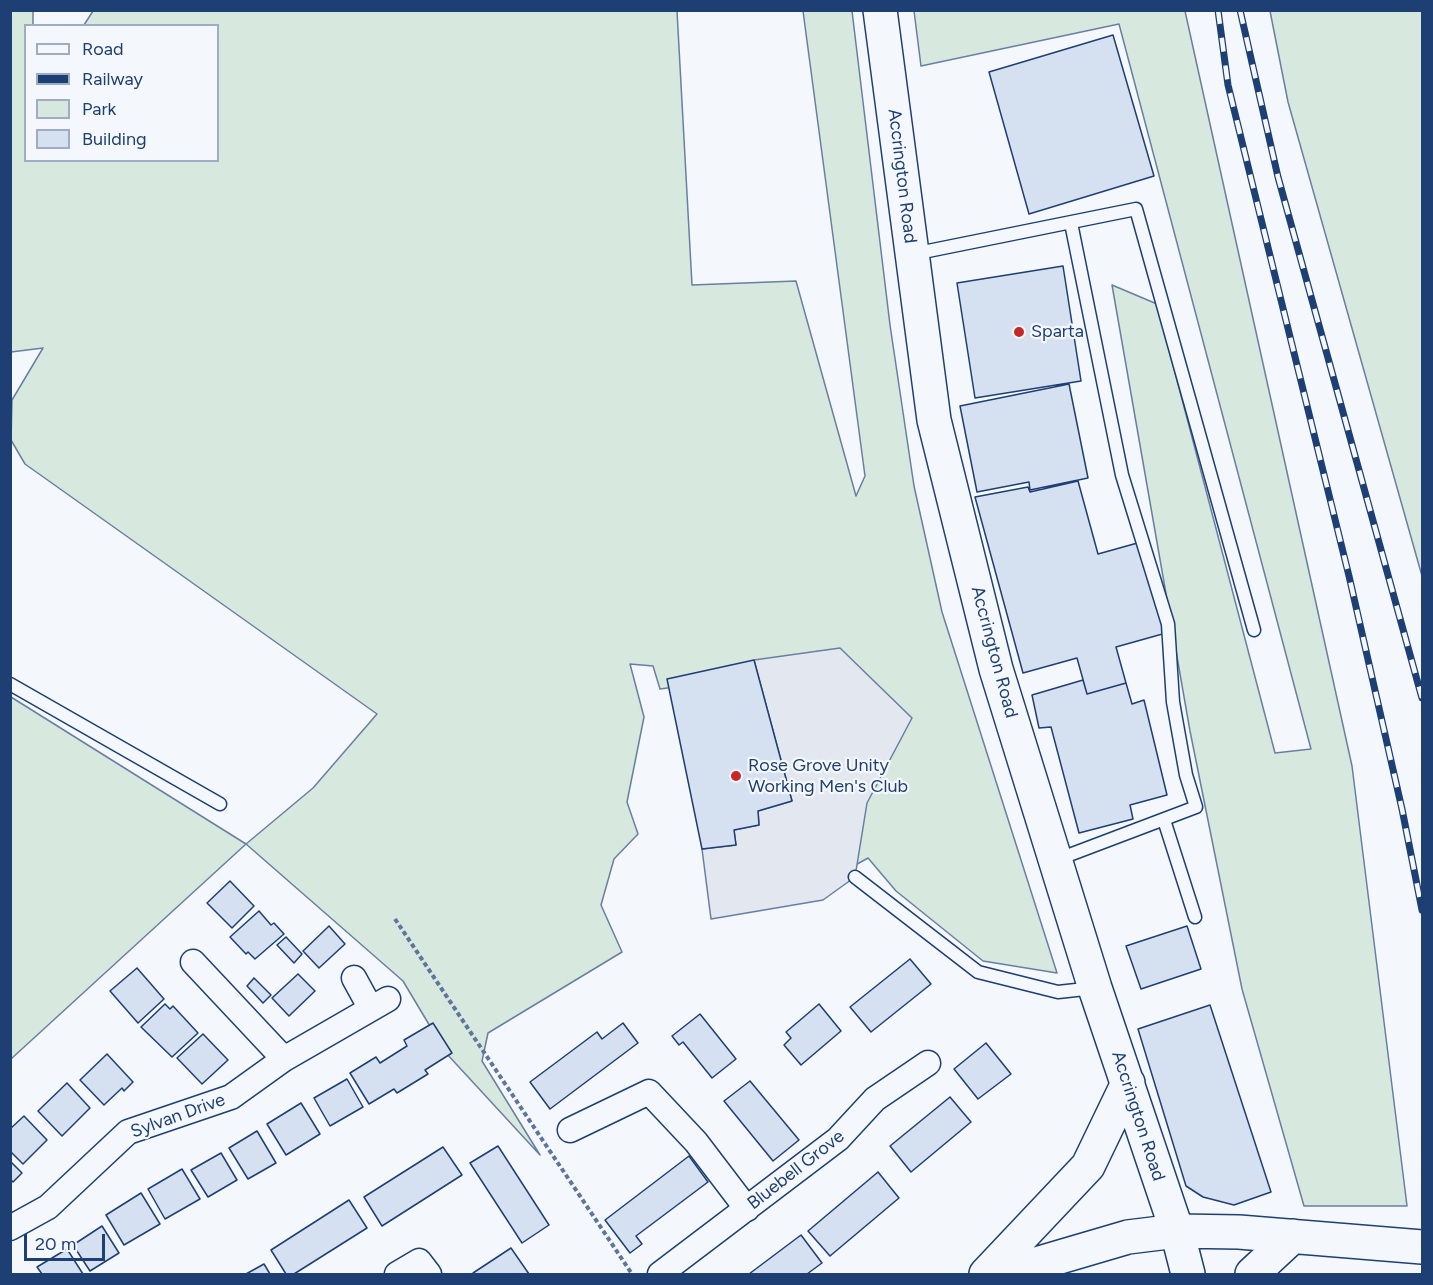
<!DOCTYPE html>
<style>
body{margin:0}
#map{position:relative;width:1433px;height:1285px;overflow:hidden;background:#f4f7fb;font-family:Figtree,sans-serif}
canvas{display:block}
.frame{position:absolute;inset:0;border:12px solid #1d3f73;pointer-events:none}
.legend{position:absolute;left:24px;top:24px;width:195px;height:138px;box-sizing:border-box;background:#f4f7fb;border:2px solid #9eadc5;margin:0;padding:8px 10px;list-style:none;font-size:18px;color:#1d3f73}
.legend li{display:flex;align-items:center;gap:12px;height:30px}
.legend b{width:30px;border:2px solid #9eadc5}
.scale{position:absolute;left:24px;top:1234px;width:81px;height:27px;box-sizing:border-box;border:3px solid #1d3f73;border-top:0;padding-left:8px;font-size:18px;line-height:21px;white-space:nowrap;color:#1d3f73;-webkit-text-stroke:4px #f4f7fb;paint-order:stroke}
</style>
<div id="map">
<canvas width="1433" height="1285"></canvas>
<div class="frame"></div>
<ul class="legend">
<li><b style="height:8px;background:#f4f7fb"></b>Road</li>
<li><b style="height:8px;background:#1d3f73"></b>Railway</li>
<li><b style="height:16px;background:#d7e8df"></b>Park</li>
<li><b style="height:16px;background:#d5e0f0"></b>Building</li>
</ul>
<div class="scale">20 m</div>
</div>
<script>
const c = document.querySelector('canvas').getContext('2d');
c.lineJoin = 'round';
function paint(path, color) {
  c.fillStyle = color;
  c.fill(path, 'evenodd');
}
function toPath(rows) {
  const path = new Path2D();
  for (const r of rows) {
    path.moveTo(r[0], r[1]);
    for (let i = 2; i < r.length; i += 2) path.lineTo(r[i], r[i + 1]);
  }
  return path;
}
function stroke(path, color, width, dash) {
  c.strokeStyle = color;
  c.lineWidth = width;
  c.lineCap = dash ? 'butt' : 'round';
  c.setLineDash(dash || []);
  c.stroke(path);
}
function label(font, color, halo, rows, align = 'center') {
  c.font = font + ' Figtree,sans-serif';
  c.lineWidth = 4.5;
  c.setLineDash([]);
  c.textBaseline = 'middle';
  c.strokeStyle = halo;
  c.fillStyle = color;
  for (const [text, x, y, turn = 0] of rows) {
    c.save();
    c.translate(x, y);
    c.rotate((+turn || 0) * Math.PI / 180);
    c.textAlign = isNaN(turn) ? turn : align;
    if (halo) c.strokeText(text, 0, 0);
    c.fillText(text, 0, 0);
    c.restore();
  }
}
const green = toPath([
 [11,11,33,11,33,25,26,26,26,160,218,160,218,26,84,25,93,11,677,11,692,285,796,281,856,496,865,476,803,11,852,11,890,325,914,486,942,612,1057,973,983,961,896,891,868,858,827,881,782,696,753,704,741,678,660,689,653,666,630,664,644,717,627,802,638,834,614,859,601,905,622,952,488,1033,482,1061,540,1155,446,1053,403,981,246,844,11,1059,11,697,246,844,313,788,377,714,25,464,11,440,12,400,43,348,11,352,11,11],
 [914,11,1185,11,1352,766,1407,1206,1304,1206,1242,989,1190,731,1112,285,1157,304,1275,753,1311,749,1119,24,921,66,914,11],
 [1270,11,1422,11,1422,576,1288,102,1270,11]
]);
const parking = toPath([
 [840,648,912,718,867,803,855,877,823,900,711,919,702,849,736,845,734,830,759,825,758,811,792,801,754,660,840,648]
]);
const building = toPath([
 [1113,35,1154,176,1029,214,989,72,1113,35],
 [1063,266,1081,381,975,398,957,283,1063,266],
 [1069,384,1088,478,1030,490,1029,482,977,492,960,406,1069,384],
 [1078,481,1098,554,1141,542,1166,633,1116,647,1126,683,1087,694,1077,658,1023,673,975,497,1028,487,1030,492,1078,481],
 [754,660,792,801,758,811,759,825,734,830,736,845,702,849,667,679,754,660],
 [1083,680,1087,694,1126,683,1132,704,1144,700,1167,795,1130,805,1133,819,1079,833,1051,727,1039,728,1032,695,1083,680],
 [230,881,254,906,232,928,207,903,230,881],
 [259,911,271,925,274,923,284,934,255,959,248,952,246,954,230,937,259,911],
 [329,926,345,944,319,968,303,951,329,926],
 [1187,926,1201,969,1141,989,1126,946,1187,926],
 [286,937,302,954,294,963,277,945,286,937],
 [910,959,931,984,871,1032,850,1007,910,959],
 [137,968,164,999,138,1023,110,991,137,968],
 [298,974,315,991,289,1016,272,998,298,974],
 [254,978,271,995,263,1003,247,986,254,978],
 [165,1004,170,1009,173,1006,198,1033,172,1057,141,1027,165,1004],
 [819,1004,841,1031,801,1065,784,1045,791,1038,786,1032,819,1004],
 [1210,1005,1271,1192,1234,1205,1203,1197,1186,1186,1138,1029,1210,1005],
 [700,1014,736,1059,712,1078,683,1042,679,1045,672,1036,700,1014],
 [433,1023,452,1053,425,1070,428,1074,397,1093,394,1089,369,1104,350,1073,376,1057,380,1063,407,1046,404,1040,433,1023],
 [623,1023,638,1043,550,1109,530,1082,597,1032,602,1039,623,1023],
 [203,1034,228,1060,202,1084,177,1058,203,1034],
 [986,1043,1011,1074,978,1099,954,1069,986,1043],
 [107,1054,133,1082,124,1091,122,1088,104,1105,80,1080,107,1054],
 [347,1079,363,1107,330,1126,314,1098,347,1079],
 [750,1081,799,1140,773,1161,724,1101,750,1081],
 [67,1083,90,1108,62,1136,38,1111,67,1083],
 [950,1097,971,1122,911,1172,890,1146,950,1097],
 [301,1103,320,1134,286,1155,267,1124,301,1103],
 [24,1116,47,1140,23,1164,10,1151,10,1129,24,1116],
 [257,1131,276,1163,248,1179,229,1148,257,1131],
 [498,1146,549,1225,522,1243,470,1163,498,1146],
 [443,1147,462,1175,382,1226,364,1197,443,1147],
 [221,1153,237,1180,208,1197,191,1170,221,1153],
 [689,1156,708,1182,636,1236,642,1244,630,1253,605,1220,689,1156],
 [10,1161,22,1173,13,1182,10,1179,10,1161],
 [182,1169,200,1199,165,1219,148,1189,182,1169],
 [878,1172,899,1198,830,1256,808,1231,878,1172],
 [141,1193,160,1224,124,1245,106,1215,141,1193],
 [349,1200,367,1228,294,1274,286,1274,271,1250,349,1200],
 [102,1226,119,1253,90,1271,73,1245,102,1226],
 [801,1235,822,1263,807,1274,749,1274,801,1235],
 [511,1248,529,1274,474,1274,473,1273,511,1248],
 [67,1249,83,1274,42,1274,37,1267,67,1249],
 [264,1264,270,1274,246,1274,264,1264]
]);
const path = toPath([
 [395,919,632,1274]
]);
const service = toPath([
 [913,254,1136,209,1254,630],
 [10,684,220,804],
 [1164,820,1195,917],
 [1056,860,1196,807,1186,775,1173,702,1168,624,1122,475,1071,223],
 [855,877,978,972,1058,992,1094,988]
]);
const minor = toPath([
 [193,962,284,1059],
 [354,978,371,1009],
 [570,1130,649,1092,696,1142,747,1209],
 [10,1228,48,1207,128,1132,231,1097,284,1059,388,999],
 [397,1274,419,1261,429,1274],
 [660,1274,838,1139,875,1099,928,1063]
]);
const primary = toPath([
 [1188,1274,1177,1231,1239,1232,1422,1247],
 [1252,1274,1293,1236]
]);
const trunk = toPath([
 [880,10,934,420,996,669,1095,988,1177,1231,1128,1237,1002,1274],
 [986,1274,1088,1166,1128,1083]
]);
const rail = toPath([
 [1218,10,1228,85,1349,576,1402,809,1422,910],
 [1240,10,1278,177,1422,698]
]);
const markers = [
 [1019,332,6,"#c62828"],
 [736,776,6,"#c62828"]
];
const streetNames = [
 ["Accrington Road",902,176,83],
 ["Accrington Road",994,652,75],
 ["Sylvan Drive",178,1116,-20],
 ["Accrington Road",1138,1116,72],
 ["Bluebell Grove",796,1170,-38]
];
const poiNames = [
 ["Sparta",1031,332],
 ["Rose Grove Unity",748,766],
 ["Working Men's Club",748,787]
];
paint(green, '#d7e8df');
stroke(green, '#687fa3', 1.5);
paint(parking, '#e3e8f0');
stroke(parking, '#687fa3', 1.5);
paint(building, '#d5e0f0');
stroke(building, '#1d3f73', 1.5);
stroke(service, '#1d3f73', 15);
stroke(minor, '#1d3f73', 27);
stroke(primary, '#1d3f73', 36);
stroke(trunk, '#1d3f73', 36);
stroke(path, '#5e769c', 4, [4.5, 3]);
stroke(service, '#f4f7fb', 12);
stroke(minor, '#f4f7fb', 24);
stroke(primary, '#f4f7fb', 33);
stroke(trunk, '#f4f7fb', 33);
stroke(rail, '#1d3f73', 7);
stroke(rail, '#f4f7fb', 4.5, [14]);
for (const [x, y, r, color] of markers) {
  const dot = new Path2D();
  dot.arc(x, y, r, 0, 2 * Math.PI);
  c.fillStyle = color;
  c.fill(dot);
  stroke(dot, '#f4f7fb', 2);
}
label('18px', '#1d3f73', '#f4f7fb', streetNames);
label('18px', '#1d3f73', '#f4f7fb', poiNames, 'left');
</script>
